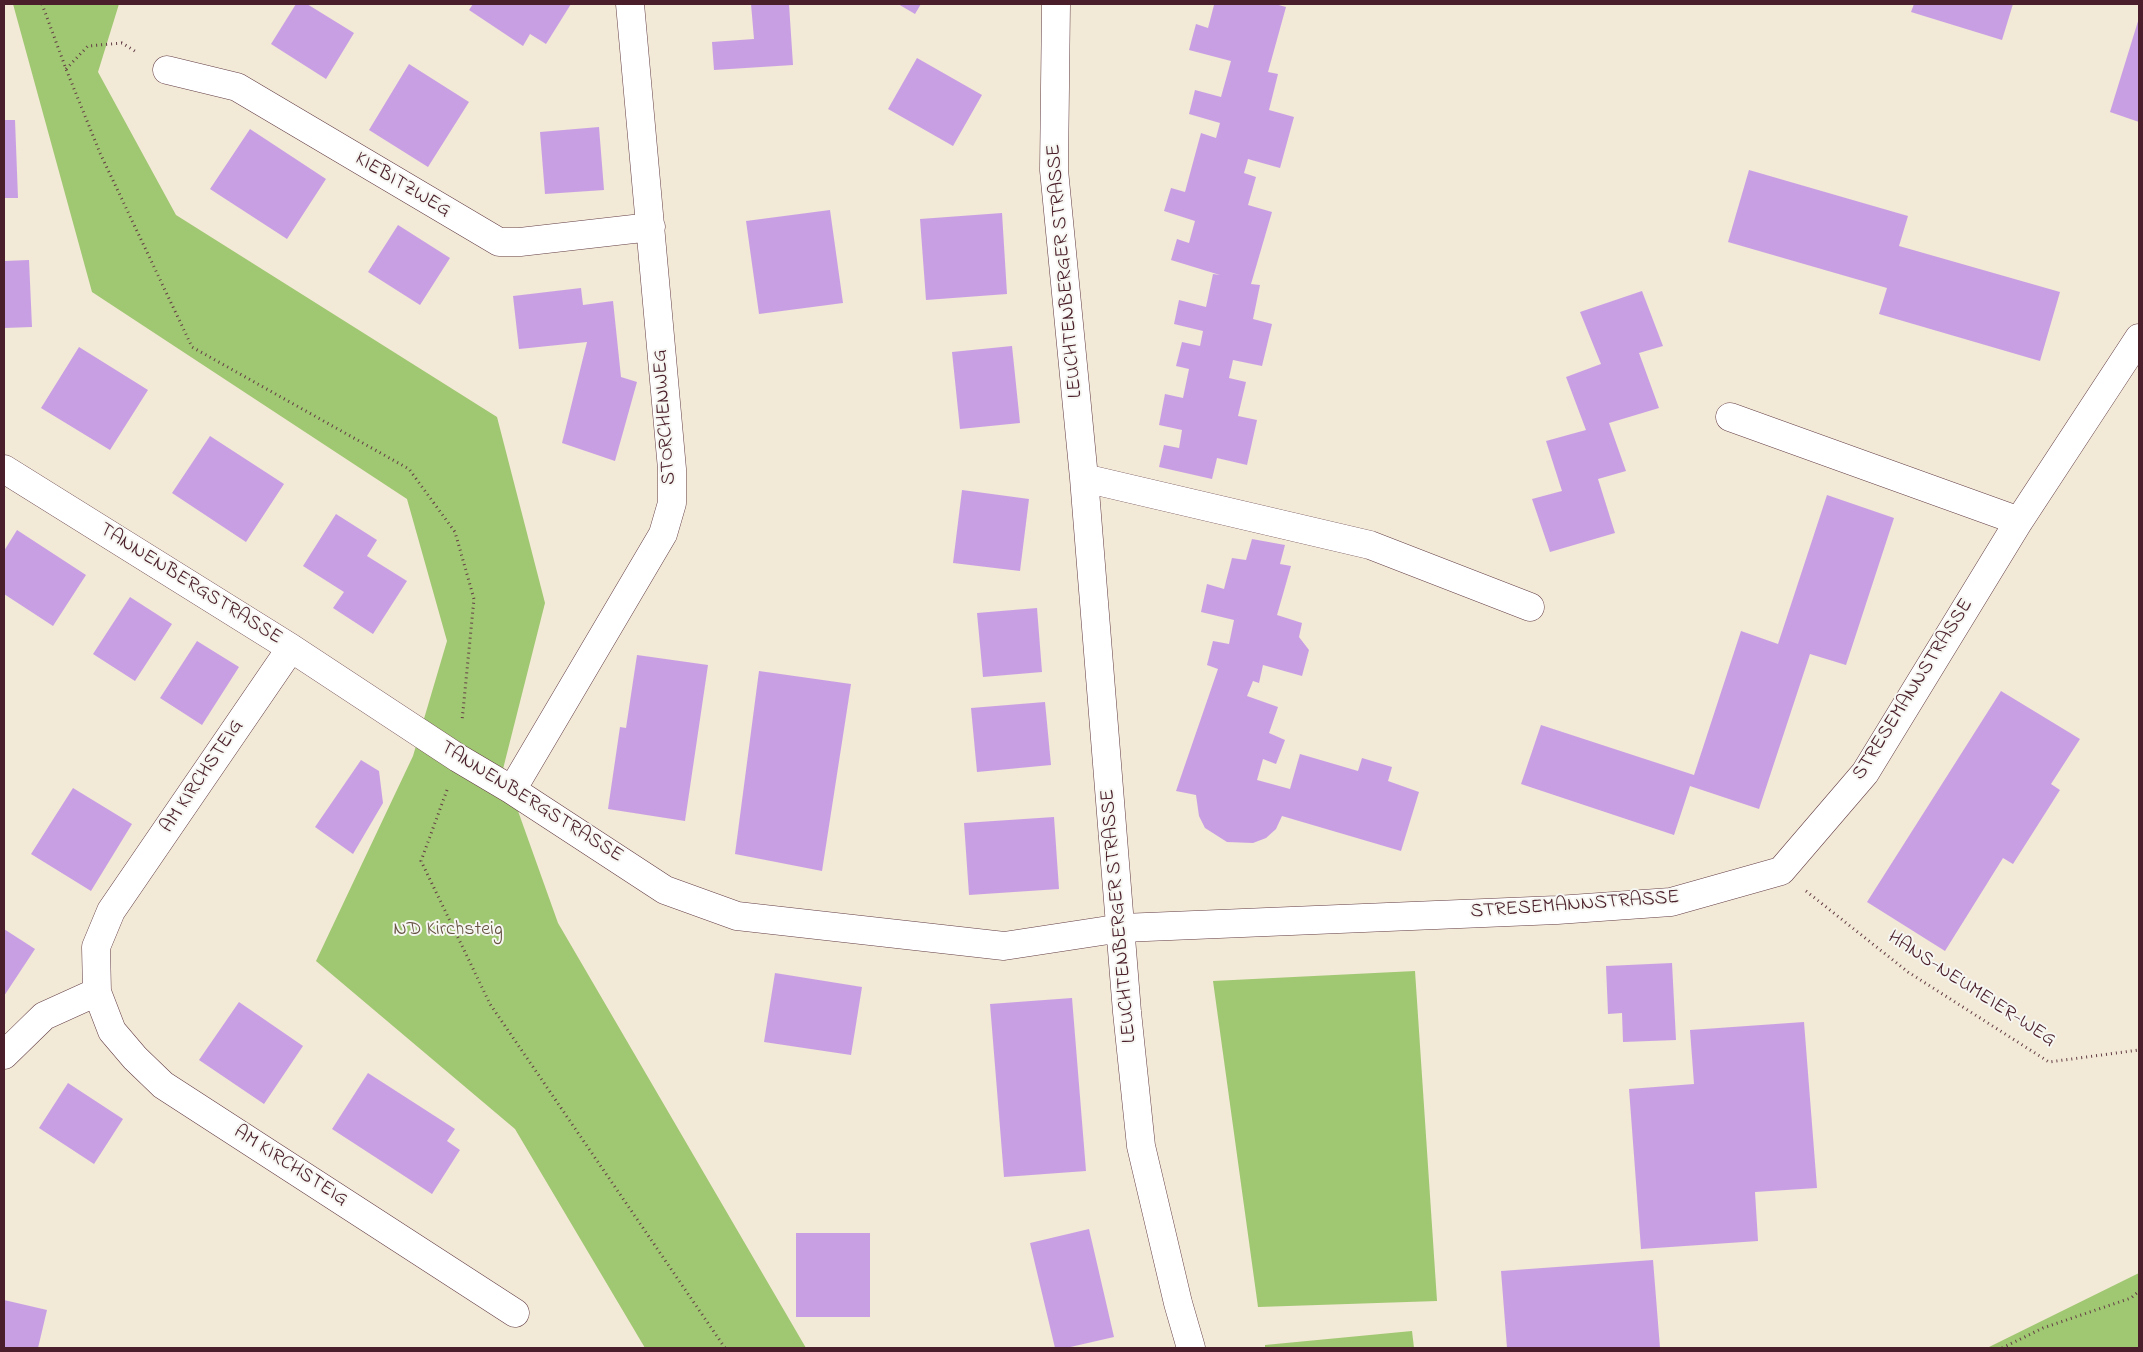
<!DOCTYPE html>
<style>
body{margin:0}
#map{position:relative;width:2143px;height:1352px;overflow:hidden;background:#f2e9d6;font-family:"Indie Flower",sans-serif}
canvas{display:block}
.frame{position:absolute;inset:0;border:5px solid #4a1f2b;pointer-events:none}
</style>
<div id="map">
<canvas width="2143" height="1352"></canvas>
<div class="frame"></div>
</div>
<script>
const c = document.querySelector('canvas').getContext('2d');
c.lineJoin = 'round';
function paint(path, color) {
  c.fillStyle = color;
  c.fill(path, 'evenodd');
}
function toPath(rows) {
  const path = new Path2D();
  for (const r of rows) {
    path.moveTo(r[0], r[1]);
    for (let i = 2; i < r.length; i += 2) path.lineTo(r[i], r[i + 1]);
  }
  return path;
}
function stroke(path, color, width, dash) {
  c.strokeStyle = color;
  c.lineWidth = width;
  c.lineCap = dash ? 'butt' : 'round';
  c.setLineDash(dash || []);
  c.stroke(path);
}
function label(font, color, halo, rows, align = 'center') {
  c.font = font + ' "Indie Flower",sans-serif';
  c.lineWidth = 4;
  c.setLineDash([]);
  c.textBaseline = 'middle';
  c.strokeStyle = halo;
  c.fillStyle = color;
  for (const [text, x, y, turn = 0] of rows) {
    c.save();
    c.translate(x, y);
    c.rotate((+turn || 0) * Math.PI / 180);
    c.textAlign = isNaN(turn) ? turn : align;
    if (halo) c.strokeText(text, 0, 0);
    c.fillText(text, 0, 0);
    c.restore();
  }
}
const green = toPath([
 [13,4,119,4,98,72,176,215,497,417,545,603,503,769,558,923,806,1348,645,1348,515,1129,316,961,413,756,447,641,407,499,92,292],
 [1415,971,1437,1301,1258,1307,1213,981],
 [2139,1273,2139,1348,1987,1348],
 [1412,1331,1414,1348,1265,1348,1265,1345]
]);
const building = toPath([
 [296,4,307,4,354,33,326,79,271,44],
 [473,4,571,4,546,44,530,34,523,46,469,10],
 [751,4,789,4,793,65,714,70,712,42,754,39],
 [898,4,921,4,915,14],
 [1211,4,1275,4,1286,7,1268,72,1278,74,1269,110,1294,117,1280,168,1248,159,1244,173,1256,177,1248,205,1272,212,1251,284,1260,285,1253,319,1272,324,1262,366,1233,360,1229,378,1246,382,1238,416,1257,420,1247,465,1217,458,1212,479,1159,467,1164,445,1179,448,1182,430,1159,425,1165,394,1183,398,1189,369,1176,366,1182,342,1200,346,1203,331,1174,324,1179,300,1206,307,1213,274,1220,275,1171,260,1177,239,1189,243,1195,221,1164,211,1171,188,1185,192,1201,133,1216,138,1220,123,1189,114,1195,90,1221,97,1231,61,1189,50,1196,24,1208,28,1214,5],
 [1914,4,2013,4,2002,40,1911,12],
 [2139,18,2139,122,2110,112],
 [917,58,982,95,953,146,888,109],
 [409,64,469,102,428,167,369,130],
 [4,120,15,120,18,198,4,198],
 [599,127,604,190,545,194,540,132],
 [250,129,326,179,287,239,210,189],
 [1749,170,1908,216,1899,246,2060,292,2040,361,1879,314,1887,288,1728,242],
 [830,210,843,303,759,314,746,221],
 [1002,213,1007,294,926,300,920,219],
 [398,225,450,258,420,305,368,272],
 [29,260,32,327,4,328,4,261],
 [581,288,583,305,613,301,621,377,637,382,615,461,562,443,587,342,519,349,513,296],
 [1642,291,1663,346,1639,353,1659,408,1609,423,1626,471,1598,479,1615,533,1550,552,1532,499,1562,491,1546,441,1586,430,1566,377,1601,364,1580,312],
 [1012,346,1020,423,960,429,952,352],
 [79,347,148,390,110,450,41,408],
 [210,436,284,484,246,542,172,493],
 [962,490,1029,499,1020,571,953,563],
 [1827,495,1894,518,1846,665,1810,654,1759,809,1690,786,1674,835,1521,784,1541,725,1694,775,1741,631,1778,644],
 [336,514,377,540,367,556,407,581,373,634,333,608,344,592,303,566],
 [17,530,86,575,53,626,4,594,4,551],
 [1252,539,1285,545,1280,564,1291,566,1277,615,1302,623,1299,637,1309,650,1302,676,1263,665,1259,683,1253,681,1247,696,1278,707,1269,733,1285,740,1276,764,1263,759,1257,780,1290,789,1300,754,1358,771,1362,758,1392,767,1388,781,1419,792,1401,851,1282,816,1276,829,1266,838,1253,843,1227,842,1205,828,1199,816,1196,795,1176,791,1218,669,1207,665,1213,641,1229,644,1234,620,1201,612,1207,584,1224,589,1232,558,1246,560],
 [130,597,172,624,135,681,93,654],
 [1037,608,1042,672,983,677,977,613],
 [197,641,239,667,202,725,160,698],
 [637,655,708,665,685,821,608,809,620,727,626,728],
 [759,671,851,684,822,871,735,854],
 [2001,691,2080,739,2051,784,2060,790,2013,864,2003,858,1945,951,1867,902],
 [1045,702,1051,765,977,772,971,708],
 [361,760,379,771,383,803,353,854,315,827],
 [73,788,132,824,91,891,31,854],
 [1054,817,1059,889,969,895,964,823],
 [4,929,35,949,4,996],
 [1672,963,1676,1040,1623,1042,1622,1013,1608,1014,1606,966],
 [775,973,862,987,851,1055,764,1042],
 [1072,998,1086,1171,1004,1177,990,1004],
 [239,1002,303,1046,264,1104,199,1060],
 [1804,1022,1817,1188,1755,1192,1758,1241,1641,1249,1629,1089,1694,1084,1690,1030],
 [368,1073,455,1129,447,1141,460,1150,432,1194,332,1129],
 [68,1083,123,1119,94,1164,39,1128],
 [1089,1229,1114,1337,1066,1348,1055,1348,1030,1243],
 [796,1233,870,1233,870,1317,796,1317],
 [1653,1260,1660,1348,1507,1348,1501,1271],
 [4,1300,47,1310,38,1348,4,1348]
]);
const path = toPath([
 [42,4,66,69,100,153,192,347,409,469,455,532,474,599,462,721],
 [66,69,88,46,122,43,138,53],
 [447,790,421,861,490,1004,725,1348],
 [1806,891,1908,972,2049,1062,2139,1050],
 [2002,1348,2043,1328,2131,1298,2139,1291]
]);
const minor = toPath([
 [1056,4,1054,170,1084,478,1127,1012,1141,1146,1178,1303,1191,1348],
 [167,70,237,87,499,242,520,242,651,227],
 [1730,417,2019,521],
 [4,469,291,648,458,758,512,790,665,890,737,916,1004,946,1122,928,1557,910,1671,902,1781,871,1865,773,2019,521,2139,338],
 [1084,478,1370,545,1530,607],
 [512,790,663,534,672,503,672,469,630,4],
 [97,992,112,1031,135,1058,163,1085,515,1313],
 [4,1055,44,1016,97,992,96,947,111,911,291,648]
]);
const streetNames = [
 ["KIEBITZWEG",402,186,31],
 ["LEUCHTENBERGER STRASSE",1066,271,-95],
 ["STORCHENWEG",666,417,-94],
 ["TANNENBERGSTRASSE",190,585,32],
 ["STRESEMANNSTRASSE",1914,690,-58],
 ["AM KIRCHSTEIG",203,777,-56],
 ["TANNENBERGSTRASSE",531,803,32],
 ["STRESEMANNSTRASSE",1575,906,-4],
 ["LEUCHTENBERGER STRASSE",1120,916,-95],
 ["HANS-NEUMEIER-WEG",1971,990,33],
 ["AM KIRCHSTEIG",290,1167,33]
];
const parkNames = [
 ["ND Kirchsteig",448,931]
];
paint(green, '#a0c772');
paint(building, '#c99fe4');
stroke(minor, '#633d45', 29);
stroke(path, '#633d45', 3, [1, 4]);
stroke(minor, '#fff', 28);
label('20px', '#4a1f2b', '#f6f6f2', streetNames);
label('20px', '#645140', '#f6f6f2', parkNames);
</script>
